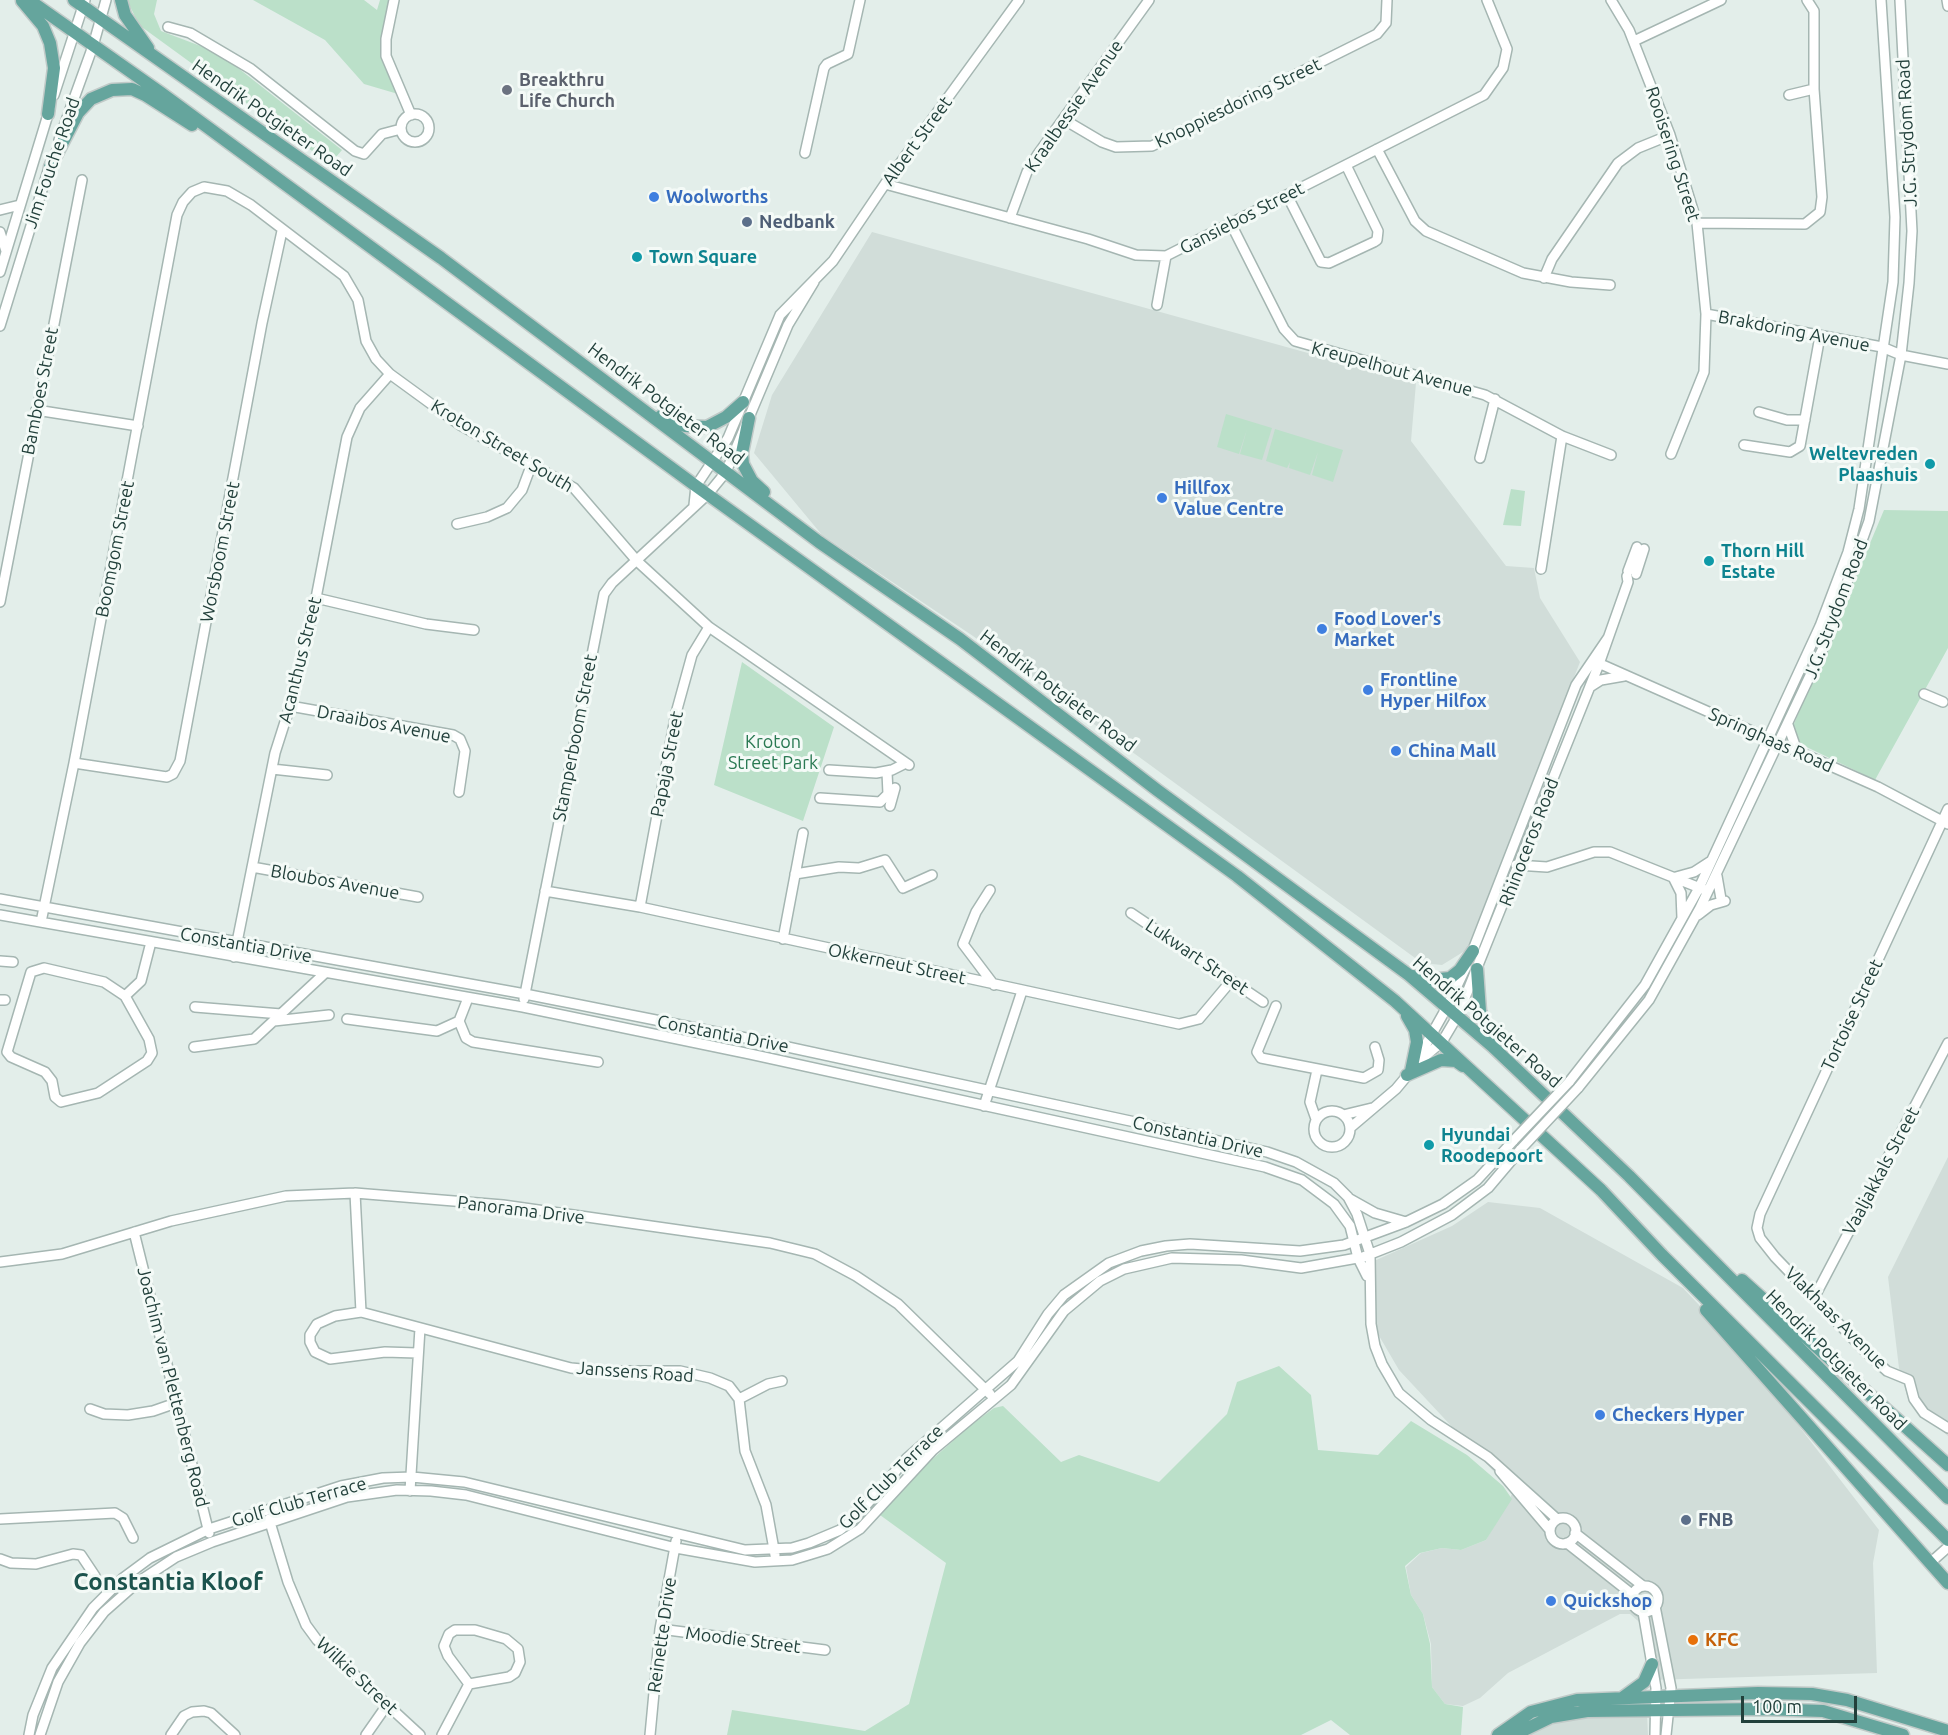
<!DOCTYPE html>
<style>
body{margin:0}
#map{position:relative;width:1948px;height:1735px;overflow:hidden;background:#e3eeea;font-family:Ubuntu,sans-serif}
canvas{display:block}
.scale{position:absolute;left:1741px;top:1696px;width:116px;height:27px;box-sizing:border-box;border:3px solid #22403b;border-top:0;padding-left:8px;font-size:18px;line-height:21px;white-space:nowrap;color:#22403b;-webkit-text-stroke:4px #f4faf7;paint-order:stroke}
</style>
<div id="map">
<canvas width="1948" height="1735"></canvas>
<div class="scale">100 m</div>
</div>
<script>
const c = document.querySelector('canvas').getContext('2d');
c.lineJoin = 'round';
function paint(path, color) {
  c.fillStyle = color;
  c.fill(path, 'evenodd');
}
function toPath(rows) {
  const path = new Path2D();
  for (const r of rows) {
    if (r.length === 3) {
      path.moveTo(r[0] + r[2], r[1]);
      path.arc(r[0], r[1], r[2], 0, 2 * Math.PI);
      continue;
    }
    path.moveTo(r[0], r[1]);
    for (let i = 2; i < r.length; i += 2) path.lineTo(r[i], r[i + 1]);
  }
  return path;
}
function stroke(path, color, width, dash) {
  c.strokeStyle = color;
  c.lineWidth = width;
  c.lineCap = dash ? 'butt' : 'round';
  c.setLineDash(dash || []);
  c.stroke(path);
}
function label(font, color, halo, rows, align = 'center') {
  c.font = font + ' Ubuntu,sans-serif';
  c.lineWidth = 6;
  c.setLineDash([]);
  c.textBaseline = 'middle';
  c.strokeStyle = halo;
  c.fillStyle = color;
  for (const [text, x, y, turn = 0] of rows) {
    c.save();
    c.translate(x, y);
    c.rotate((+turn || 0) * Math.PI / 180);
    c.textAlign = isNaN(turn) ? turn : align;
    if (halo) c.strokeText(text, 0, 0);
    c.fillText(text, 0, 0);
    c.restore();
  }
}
const built = toPath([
 [872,232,1416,383,1411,441,1506,566,1534,568,1540,598,1580,662,1468,949,1442,965,1422,963,973,636,822,535,754,453,772,395],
 [1948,1157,1948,1436,1909,1402,1899,1368,1888,1277],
 [1488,1202,1540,1208,1683,1288,1734,1342,1879,1530,1873,1563,1877,1673,1651,1680,1645,1627,1630,1614,1620,1614,1508,1673,1480,1698,1463,1706,1445,1704,1432,1687,1431,1644,1423,1614,1411,1595,1406,1567,1421,1553,1442,1548,1461,1550,1486,1540,1516,1487,1497,1475,1399,1370,1371,1322,1374,1261,1452,1226],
 [1647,1714,1648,1735,1527,1735,1540,1727,1583,1717]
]);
const green = toPath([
 [127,0,157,0,154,14,161,31,219,53,342,150,330,164,139,25],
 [253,0,364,0,377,10,380,0,389,0,382,37,382,60,398,94,364,84,325,40],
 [1226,414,1272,428,1262,460,1240,454,1247,429,1239,454,1217,447],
 [1275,429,1343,450,1333,482,1312,475,1318,452,1310,475,1289,468,1290,462,1287,468,1266,461],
 [1511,489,1525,491,1521,526,1503,525],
 [1884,510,1948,511,1948,648,1875,780,1788,738],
 [742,662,834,727,803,821,714,785],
 [1279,1366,1311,1395,1318,1450,1378,1455,1411,1421,1467,1455,1503,1486,1512,1499,1486,1540,1461,1550,1442,1548,1420,1553,1405,1566,1411,1595,1423,1614,1430,1644,1432,1687,1445,1704,1463,1707,1461,1735,1350,1735,1331,1720,1301,1735,727,1735,732,1710,865,1731,909,1704,946,1563,880,1515,919,1471,971,1425,994,1408,1003,1406,1061,1462,1079,1455,1159,1482,1227,1414,1237,1382]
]);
const minor = toPath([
 [394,0,386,39,386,56,411,115],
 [1611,0,1629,30,1670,135,1697,223,1706,314,1704,372,1671,454],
 [1947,0,1948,6],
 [168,27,190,33,251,69,355,151,364,154,382,134,401,129],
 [1634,41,1721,0],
 [54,95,85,0],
 [1789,95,1814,89],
 [415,128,14],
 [1063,119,1102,142,1116,147,1152,146,1377,34,1386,23,1387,0],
 [59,140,93,46,106,0],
 [1377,149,1415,221,1426,231,1523,273,1571,282,1610,285],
 [805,153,824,68,827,64,848,54,860,0],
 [885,184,1088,239,1136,255,1166,256,1484,95,1503,68,1507,49,1487,0],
 [1287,195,1321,262,1329,263,1374,242,1377,240,1378,231,1346,165],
 [0,210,20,205],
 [1010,218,1027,172,1038,154,1149,0],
 [1697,223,1805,224,1820,212,1822,197,1814,89,1814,11,1807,0],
 [1231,224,1284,329,1295,341,1485,395,1562,436,1611,455],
 [0,232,6,251],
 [0,272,50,108],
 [1544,278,1552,259,1618,163,1638,148,1670,135],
 [1157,305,1166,256],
 [1706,314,1882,347,1901,355,1948,364],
 [0,326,51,161],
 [36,410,138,426],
 [1759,412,1787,420,1805,420],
 [1744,445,1790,452,1800,446,1820,336],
 [1480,458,1495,399],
 [694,505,696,486,728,438,780,315,833,261,885,184,1019,0],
 [457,524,487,517,507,508,522,490,531,466],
 [1541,569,1562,436],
 [1628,571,1637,547],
 [1636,574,1644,549],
 [316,598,426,624,474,630],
 [0,602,82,180],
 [1596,662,1878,787,1948,824],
 [1590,687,1601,680,1624,676],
 [1924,694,1943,702],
 [290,706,453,735,460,739,465,751,459,792],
 [1788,725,1798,754],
 [74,763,167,777,173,774,180,761,262,323,282,231],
 [272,769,327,775],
 [829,770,876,773,892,770,906,763],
 [820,798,880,802,888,794,887,772],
 [890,806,895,788],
 [1948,809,1760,1214,1757,1228,1760,1238,1775,1257,1864,1350,1887,1371,1909,1380,1914,1399,1924,1413,1948,1428],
 [1516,865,1547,867,1594,852,1610,852,1705,890],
 [252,867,418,897],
 [795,874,839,867,859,868,885,860,903,888,932,875],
 [1717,876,1721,899],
 [1673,877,1681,893,1682,918],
 [1676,877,1694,872,1711,861],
 [990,890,976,912,963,944,994,985],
 [545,891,640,907,1179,1024,1199,1019,1231,981],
 [0,899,525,994,746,1038,1135,1122,1267,1152,1296,1162,1334,1183,1348,1197,1357,1214,1370,1254,1371,1324,1375,1346,1382,1364,1399,1393,1431,1420,1488,1457,1557,1519],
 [640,907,676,713,692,655,709,627],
 [1131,913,1263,1002],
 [0,915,523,1007,750,1054,1265,1167,1302,1180,1334,1204,1350,1226,1358,1258,1367,1276],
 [1698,915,1711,905,1725,901],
 [41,922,74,763,177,215,183,202,192,192,204,187,227,191,251,205,344,276,358,300,366,341,376,359,390,374,460,425,574,488,637,561,709,627,909,765],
 [783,939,803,833],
 [1471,955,1576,685,1608,638],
 [234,957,275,753,290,706,316,598,347,437,360,408,390,374],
 [0,961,13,962],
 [125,996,149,1039,152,1053,147,1061,98,1093,61,1102,55,1097,52,1081,45,1072,11,1057,7,1052,31,972,44,968,104,982,125,996,141,981,151,942],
 [524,999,604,594,612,583,708,494,726,472,788,325,814,282],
 [0,1000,5,1000],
 [1276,1006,1257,1052,1261,1058,1364,1078,1378,1070,1379,1060,1375,1047],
 [195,1007,281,1014],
 [347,1019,437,1031,459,1021,468,998],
 [274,1021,329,1015],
 [459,1021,466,1038,473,1042,598,1062],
 [194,1047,254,1039,325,973],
 [1418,1062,1442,1042,1458,1015,1599,664,1628,582,1627,576],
 [1569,1082,1645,985,1699,888,1820,626,1848,552,1859,509,1893,282,1895,217,1881,0],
 [1578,1088,1649,1000,1700,908,1825,644,1869,521,1901,355,1909,283,1912,231,1900,0],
 [984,1106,1022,991],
 [1332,1129,18],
 [1343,1115,1372,1108],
 [1316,1119,1310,1102,1317,1070],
 [1350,1128,1396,1089,1411,1071,1447,1007,1466,967],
 [355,1193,361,1312],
 [1350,1199,1375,1213,1406,1222],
 [134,1232,209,1533],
 [0,1262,62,1254,171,1221,286,1196,355,1193,503,1205,770,1243,815,1254,856,1276,898,1304,990,1394],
 [1814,1298,1948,1043],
 [417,1353,385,1352,330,1359,315,1352,310,1342,310,1335,317,1324,335,1316,361,1312,571,1368,603,1371,680,1371,710,1378,729,1386,739,1399,745,1451,766,1505,775,1555],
 [739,1399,768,1384,782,1381],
 [90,1409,104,1414,128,1415,153,1411,176,1403],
 [1500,1471,1550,1530],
 [410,1491,420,1328],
 [1563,1531,13],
 [0,1519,115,1513,123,1518,133,1538],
 [269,1519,288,1582,306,1625,317,1640,420,1735],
 [1575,1533,1643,1586],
 [1567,1543,1633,1595],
 [0,1559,11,1563,36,1564,73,1554,81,1555,95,1576],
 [1930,1563,1948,1547],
 [1645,1599,13],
 [1655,1606,1671,1688,1666,1735],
 [1643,1612,1656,1688,1655,1735],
 [660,1629,825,1650],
 [29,1735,33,1715,52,1668,93,1608,123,1578,150,1558,209,1529,341,1486,383,1478,412,1477,464,1482,745,1550,792,1548,809,1543,840,1530,854,1519,907,1458,1018,1361,1048,1314,1064,1295,1109,1263,1141,1251,1166,1246,1190,1244,1300,1251,1344,1245,1406,1222,1443,1204,1477,1180,1514,1140],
 [40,1735,58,1682,80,1643,104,1612,138,1582,176,1557,212,1542,347,1497,397,1490,431,1491,466,1495,676,1548,755,1562,792,1560,828,1549,860,1529,933,1450,1011,1385,1064,1311,1100,1281,1124,1269,1172,1258,1241,1260,1301,1268,1363,1257,1401,1242,1452,1215,1488,1188,1521,1149],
 [171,1735,184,1716,192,1712,204,1711,211,1713,235,1735],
 [366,1735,387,1705],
 [442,1735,469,1684,509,1677,515,1673,520,1662,518,1649,506,1639,475,1630,455,1630,449,1634,444,1646,448,1656,469,1684],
 [650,1735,660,1629,676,1541]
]);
const major = toPath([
 [29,0,161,93,696,486,1237,876,1395,1001,1601,1190,1662,1255,1948,1540],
 [74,0,441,258,819,542,960,639,1157,790,1409,975,1492,1046,1629,1176,1948,1498],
 [121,0,125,15,148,48],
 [22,1,43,26,50,43,54,68,48,114],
 [50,167,78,113,91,99,112,90,132,89,145,95,192,125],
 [661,416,685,426,707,427,726,417,743,402],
 [749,418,742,453,743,464,752,481,764,492],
 [1477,969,1480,1011,1492,1043],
 [1413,976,1429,980,1450,978,1460,970,1473,951],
 [1407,1016,1415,1030,1417,1042,1411,1071],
 [1407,1075,1441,1060,1456,1061,1463,1066],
 [1742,1280,1948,1465],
 [1706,1310,1948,1583],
 [1622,1698,1644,1682,1652,1664],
 [1498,1735,1531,1712,1577,1700,1758,1693,1812,1694,1847,1700,1948,1731],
 [1514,1735,1551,1717,1587,1711,1763,1709,1823,1711,1903,1735]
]);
const minorBridge = toPath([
 [1514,1140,1569,1082],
 [1521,1149,1578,1088]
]);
const markers = [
 [507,90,6,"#6b7280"],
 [654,197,6,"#3f7fe0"],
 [747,222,6,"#5c6f8a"],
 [637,257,6,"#0f9aa8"],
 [1930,464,6,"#0f9aa8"],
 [1162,498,6,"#3f7fe0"],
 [1709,561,6,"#0f9aa8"],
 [1322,629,6,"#3f7fe0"],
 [1368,690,6,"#3f7fe0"],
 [1396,751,6,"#3f7fe0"],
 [1429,1145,6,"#0f9aa8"],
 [1600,1415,6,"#3f7fe0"],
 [1686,1520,6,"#5c6f8a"],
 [1551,1601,6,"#3f7fe0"],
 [1693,1640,6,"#e8710a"]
];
const worshipNames = [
 ["Breakthru",519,80],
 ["Life Church",519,101]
];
const streetNames = [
 ["Knoppiesdoring Street",1238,103,-26],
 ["Kraalbessie Avenue",1074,106,-55],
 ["Hendrik Potgieter Road",272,118,35],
 ["J.G. Strydom Road",1907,133,-93],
 ["Albert Street",917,141,-54],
 ["Rooisering Street",1673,154,72],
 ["Jim Fouche Road",52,163,-71],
 ["Gansiebos Street",1242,218,-27],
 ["Brakdoring Avenue",1794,331,11],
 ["Kreupelhout Avenue",1392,369,15],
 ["Bamboes Street",40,391,-79],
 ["Hendrik Potgieter Road",666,404,37],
 ["Kroton Street South",502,446,31],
 ["Boomgom Street",115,549,-79],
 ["Worsboom Street",220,552,-79],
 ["J.G. Strydom Road",1836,609,-69],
 ["Acanthus Street",300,660,-76],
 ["Hendrik Potgieter Road",1058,691,37],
 ["Draaibos Avenue",384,724,11],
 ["Stamperboom Street",575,738,-79],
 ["Springhaas Road",1771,740,24],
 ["Papaja Street",667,764,-79],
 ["Rhinoceros Road",1529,842,-69],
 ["Bloubos Avenue",335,882,10],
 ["Constantia Drive",246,945,10],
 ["Lukwart Street",1197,957,34],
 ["Okkerneut Street",897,964,12],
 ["Tortoise Street",1852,1015,-65],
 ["Hendrik Potgieter Road",1487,1022,41],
 ["Constantia Drive",723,1034,11],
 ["Constantia Drive",1198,1137,13],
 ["Vaaljakkals Street",1881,1171,-62],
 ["Panorama Drive",521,1210,7],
 ["Vlakhaas Avenue",1836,1318,45],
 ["Hendrik Potgieter Road",1836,1360,45],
 ["Janssens Road",635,1372,4],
 ["Joachim van Plettenberg Road",173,1387,76],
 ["Golf Club Terrace",891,1477,-45],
 ["Golf Club Terrace",299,1502,-16],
 ["Reinette Drive",662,1635,-82],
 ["Moodie Street",743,1640,7],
 ["Wilkie Street",357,1676,43]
];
const shopNames = [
 ["Woolworths",666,197],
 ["Hillfox",1174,488],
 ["Value Centre",1174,509],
 ["Food Lover's",1334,619],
 ["Market",1334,640],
 ["Frontline",1380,680],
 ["Hyper Hilfox",1380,701],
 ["China Mall",1408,751],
 ["Checkers Hyper",1612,1415],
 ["Quickshop",1563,1601]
];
const serviceNames = [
 ["Nedbank",759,222],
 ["FNB",1698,1520]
];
const cultureNames = [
 ["Town Square",649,257],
 ["Weltevreden",1918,454,"right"],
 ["Plaashuis",1918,475,"right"],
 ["Thorn Hill",1721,551],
 ["Estate",1721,572],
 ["Hyundai",1441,1135],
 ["Roodepoort",1441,1156]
];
const parkNames = [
 ["Kroton",773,742],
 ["Street Park",773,763]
];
const foodNames = [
 ["KFC",1705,1640]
];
const districtNames = [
 ["Constantia Kloof",168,1582]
];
paint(built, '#d1ddd9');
paint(green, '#bbe0c9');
stroke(minor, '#a5b6b2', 12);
stroke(major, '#c1cac8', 15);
stroke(minor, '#fff', 9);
stroke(major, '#65a59d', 12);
stroke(minorBridge, '#a5b6b2', 12, []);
stroke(minorBridge, '#fff', 9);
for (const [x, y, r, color] of markers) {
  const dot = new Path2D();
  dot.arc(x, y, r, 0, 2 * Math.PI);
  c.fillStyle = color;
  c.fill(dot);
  stroke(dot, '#f4faf7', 2);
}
label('bold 18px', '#5b616d', '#f4faf7', worshipNames, 'left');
label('18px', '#22403b', '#f4faf7', streetNames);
label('bold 18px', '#366cbe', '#f4faf7', shopNames, 'left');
label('bold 18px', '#4e5e75', '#f4faf7', serviceNames, 'left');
label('bold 18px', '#0d838f', '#f4faf7', cultureNames, 'left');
label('18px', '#297952', '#f4faf7', parkNames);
label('bold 18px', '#c56008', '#f4faf7', foodNames, 'left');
label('bold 24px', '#1c534d', '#f4faf7', districtNames);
</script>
